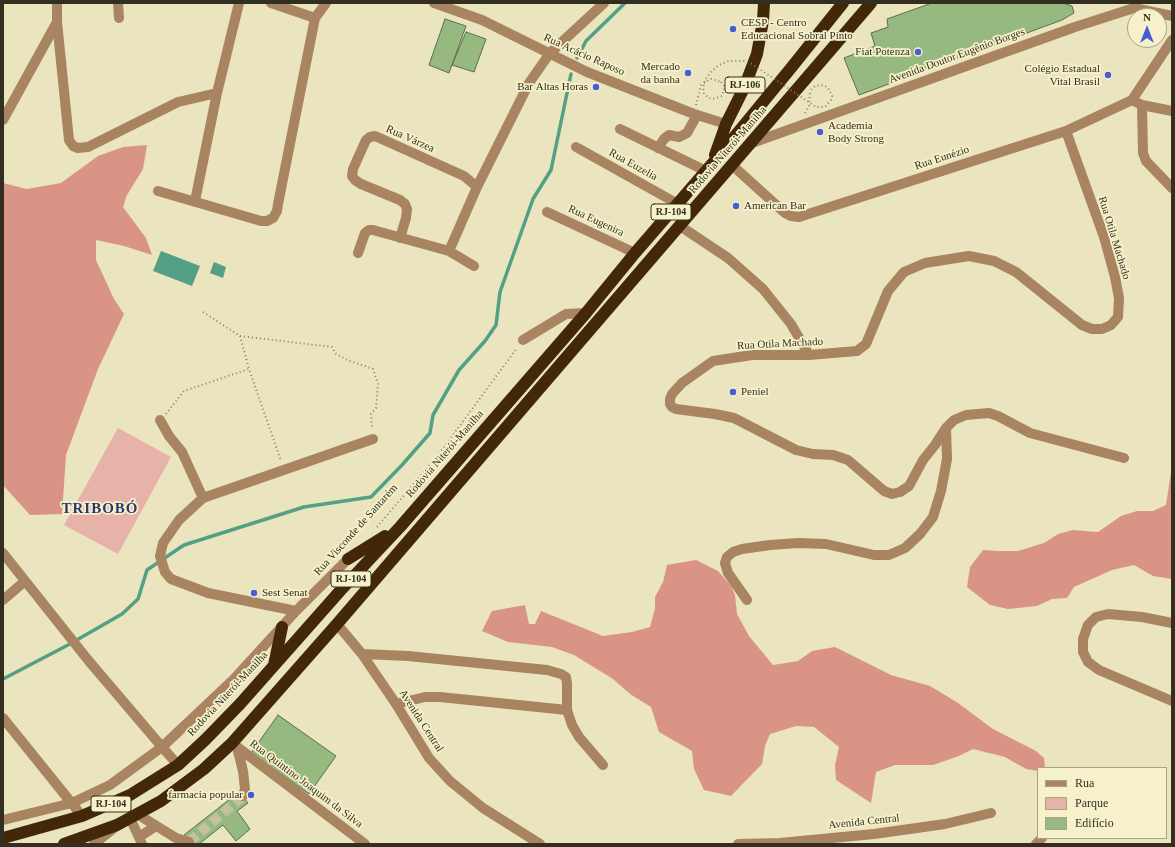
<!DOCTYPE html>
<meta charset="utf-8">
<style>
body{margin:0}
#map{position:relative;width:1175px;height:847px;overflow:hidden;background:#eae4bf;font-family:Georgia,serif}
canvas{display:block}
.frame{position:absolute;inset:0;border:4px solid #322f21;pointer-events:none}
.legend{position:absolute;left:1037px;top:767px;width:130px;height:72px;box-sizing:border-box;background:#f7f1cb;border:1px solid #a8a387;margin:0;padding:5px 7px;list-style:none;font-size:12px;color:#322f21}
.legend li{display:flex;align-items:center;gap:8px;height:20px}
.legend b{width:20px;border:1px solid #a8a387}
.north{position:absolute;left:1127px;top:8px;width:40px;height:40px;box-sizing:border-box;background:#f7f1cb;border:1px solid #a8a387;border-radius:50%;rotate:0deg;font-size:11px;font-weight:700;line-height:16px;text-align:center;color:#322f21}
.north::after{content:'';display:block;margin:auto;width:14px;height:18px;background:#465ed2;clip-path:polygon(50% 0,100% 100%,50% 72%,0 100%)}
</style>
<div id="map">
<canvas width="1175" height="847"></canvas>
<div class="frame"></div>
<ul class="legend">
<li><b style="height:5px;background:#a88460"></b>Rua</li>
<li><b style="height:11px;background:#e7b3a9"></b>Parque</li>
<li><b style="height:11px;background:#96b980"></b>Edifício</li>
</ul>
<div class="north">N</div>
</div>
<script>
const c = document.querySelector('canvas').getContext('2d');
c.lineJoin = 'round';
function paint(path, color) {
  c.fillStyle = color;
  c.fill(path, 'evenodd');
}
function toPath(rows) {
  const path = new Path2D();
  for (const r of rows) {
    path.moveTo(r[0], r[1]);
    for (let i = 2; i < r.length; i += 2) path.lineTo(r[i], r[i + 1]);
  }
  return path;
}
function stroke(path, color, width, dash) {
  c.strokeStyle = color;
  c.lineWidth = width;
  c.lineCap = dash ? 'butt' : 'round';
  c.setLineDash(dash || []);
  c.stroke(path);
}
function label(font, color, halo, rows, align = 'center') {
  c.font = font + ' Georgia,serif';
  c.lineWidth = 3.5;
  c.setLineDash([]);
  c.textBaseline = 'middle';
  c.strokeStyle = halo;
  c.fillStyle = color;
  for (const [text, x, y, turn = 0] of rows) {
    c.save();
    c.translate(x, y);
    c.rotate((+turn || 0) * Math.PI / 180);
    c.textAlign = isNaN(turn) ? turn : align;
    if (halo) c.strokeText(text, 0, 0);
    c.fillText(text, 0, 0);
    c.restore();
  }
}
const green = toPath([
 [118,428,171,457,118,554,64,525]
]);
const forest = toPath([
 [147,145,143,169,127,195,123,207,146,238,152,255,124,246,96,240,96,260,114,299,124,314,98,369,66,455,62,514,30,515,3,485,3,183,27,189,61,183,98,156,123,147],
 [1171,472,1172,472,1172,579,1153,576,1134,565,1112,570,1074,587,1067,598,1052,599,1037,606,1008,609,990,605,967,587,970,567,983,550,998,551,1018,551,1044,543,1058,534,1073,530,1098,532,1121,516,1137,511,1153,511,1166,505],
 [696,560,718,571,731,586,735,595,737,614,749,636,773,665,798,661,812,651,835,647,891,675,930,686,958,703,993,729,1036,751,1044,758,1045,768,1038,768,1038,771,1026,769,1005,757,973,749,959,756,933,765,895,765,876,772,871,803,836,780,835,765,839,747,814,727,796,726,770,734,765,746,762,764,731,796,704,790,694,769,692,751,659,732,651,707,630,694,613,679,574,655,552,647,508,642,482,631,492,611,525,605,529,624,535,624,541,611,603,636,632,632,650,627,655,608,655,597,663,582,667,565]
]);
const water = toPath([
 [161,251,200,266,192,286,153,271],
 [214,262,226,267,223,278,210,273]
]);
const stream = toPath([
 [577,58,586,41,625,3],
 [3,679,68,645,122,614,138,599,147,570,184,545,304,507,371,497,402,465,430,433,433,415,459,370,485,341,496,325,500,292,533,199,551,170,571,74]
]);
const building = toPath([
 [932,3,1063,3,1072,6,1074,13,1062,20,859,95,844,58,875,46,871,33,888,27,887,19,932,3],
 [445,19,466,26,449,73,429,65,445,19],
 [466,32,486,39,474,72,452,65,466,32],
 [278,715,336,756,309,794,251,753,278,715],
 [239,792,248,803,237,811,250,829,236,841,223,825,199,844,190,844,184,835,239,792]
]);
const minorTunnel = toPath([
 [189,842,243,796]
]);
const path = toPath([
 [696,105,701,85,711,79,721,82],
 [805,113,809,106,810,92],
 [203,312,240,336,249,369],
 [240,336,332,347,335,353,345,359,373,369,378,384,376,408,371,414,372,429],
 [166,414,184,391,249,369,281,461],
 [377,527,436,458,517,348]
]);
const minor = toPath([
 [57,3,57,22,69,140,73,146,78,148,88,147,178,102,217,93],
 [118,3,119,18],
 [271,3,315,18],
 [434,3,482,20,587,72,694,114,726,124],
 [1132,100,1172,40],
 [1142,105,1143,153,1146,161,1172,188],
 [3,120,57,22],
 [620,129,706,171],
 [1066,131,1104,237,1115,277,1119,298,1118,317,1111,325,1102,329,1092,329,1082,325,1016,272,994,261,969,256,925,263,904,272,888,291,866,344,857,351,809,355,752,355,713,361,682,383,672,394,670,399,670,404,672,407,676,409,715,414,734,418,796,450,813,454,833,455,848,460,884,491,892,494,900,492,909,486,923,460,935,445,946,428,954,420,966,415,989,413,998,416,1030,433,1124,458],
 [752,143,1075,27,1134,8,1172,16],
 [576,147,678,204],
 [658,148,664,139,669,135,679,137,687,133,697,115],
 [732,165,785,213,791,216,799,217,1066,131,1132,100,1142,105,1172,111],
 [158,191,261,221,267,221,273,218,277,211,278,204,315,18,326,3],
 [195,201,217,93,239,3],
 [547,212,635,253],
 [680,226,728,258,763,289,791,324,809,355],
 [400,238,406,218,407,209,405,204,400,200,361,184,355,180,352,176,353,169,366,140,370,137,375,136,384,140,464,176,477,187],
 [449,251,477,187,529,83,550,53,604,3],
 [358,253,365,233,369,230,373,230,449,251,474,266],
 [523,340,566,314,586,313],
 [160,420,169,436,182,452,203,498],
 [3,553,88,660,162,747,178,765],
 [3,600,25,581],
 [747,600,728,573,725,563,727,557,733,552,742,549,770,545,798,543,826,544,874,555,889,555,905,548,920,534,933,517,941,491,947,459,946,428],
 [296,611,208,593,171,579,165,572,160,556,163,543,179,520,203,498,373,439],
 [1172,623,1142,617,1108,614,1096,617,1088,625,1083,639,1083,652,1088,662,1099,670,1172,701],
 [337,624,362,654,396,704,429,758,450,781,483,808,540,844],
 [362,654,408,656,547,670,561,674,566,677,567,684,567,710,572,725,579,737,603,765],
 [396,704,425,697,440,697,567,710],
 [3,718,82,816],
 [232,743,365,844],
 [237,747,243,771,245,789,243,796],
 [137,814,176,838,189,842],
 [130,818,142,844],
 [3,820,72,803,110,785,162,747,232,681,296,611,348,559],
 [139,837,156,826],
 [94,844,114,828],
 [738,844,780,843,874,834,945,824,991,813],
 [1036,844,1042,838]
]);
const highway = toPath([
 [715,155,726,124,744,88,757,54,763,21,764,3],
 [348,559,385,536],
 [274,665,282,627],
 [3,838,82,816,130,795,178,765,205,740,240,704,340,591,400,527,586,313,635,253,712,164,791,68,843,3],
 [64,844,117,825,161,801,204,769,232,743,337,624,871,3]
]);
const pathBridge = toPath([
 [721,82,725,87,722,96,713,99,709,98,704,94,703,87,705,80,711,72,719,65,729,61,745,61,752,64,816,107,825,107,831,100,832,96,830,91,827,87,823,85,815,86,810,91]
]);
const markers = [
 [733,29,4,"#465ed2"],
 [918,52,4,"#465ed2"],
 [688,73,4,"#465ed2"],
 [1108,75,4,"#465ed2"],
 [596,87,4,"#465ed2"],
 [820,132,4,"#465ed2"],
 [736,206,4,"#465ed2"],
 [733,392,4,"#465ed2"],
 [254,593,4,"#465ed2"],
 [251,795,4,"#465ed2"]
];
const shields = [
 [745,85,40],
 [671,212,40],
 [351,579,40],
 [111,804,40]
];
const shieldNames = [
 ["RJ-106",745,85],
 ["RJ-104",671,212],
 ["RJ-104",351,579],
 ["RJ-104",111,804]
];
const poiNames = [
 ["CESP - Centro",741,23],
 ["Educacional Sobral Pinto",741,36],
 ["Fiat Potenza",910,52,"right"],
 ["Mercado",680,67,"right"],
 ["da banha",680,80,"right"],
 ["Colégio Estadual",1100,69,"right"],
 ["Vital Brasil",1100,82,"right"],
 ["Bar Altas Horas",588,87,"right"],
 ["Academia",828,126],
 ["Body Strong",828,139],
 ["American Bar",744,206],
 ["Peniel",741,392],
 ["Sest Senat",262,593],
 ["farmacia popular",243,795,"right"]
];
const streetNames = [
 ["Rua Acácio Raposo",584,55,24],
 ["Avenida Doutor Eugênio Borges",957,56,-20],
 ["Rua Várzea",410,139,24],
 ["Rodovia Niterói-Manilha",728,150,-49],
 ["Rua Eunézio",942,158,-18],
 ["Rua Euzelia",633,165,29],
 ["Rua Eugenira",596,221,25],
 ["Rua Otila Machado",1114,238,73],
 ["Rua Otila Machado",780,344,-3],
 ["Rodovia Niterói-Manilha",445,454,-49],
 ["Rua Visconde de Santarém",356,530,-48],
 ["Rodovia Niterói-Manilha",228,694,-47],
 ["Avenida Central",421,721,57],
 ["Rua Quintino Joaquim da Silva",306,784,37],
 ["Avenida Central",864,822,-6]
];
const districtNames = [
 ["TRIBOBÓ",100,509]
];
paint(green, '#e7b3a9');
paint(forest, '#da9486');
paint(water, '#54a085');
stroke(stream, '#54a085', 3.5);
paint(building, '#96b980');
stroke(building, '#5b6d50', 1);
stroke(minorTunnel, '#c5c09f', 10, [10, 5]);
stroke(path, '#868269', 2, [1, 3]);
stroke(minor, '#a88460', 10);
stroke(highway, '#422708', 12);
stroke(pathBridge, '#868269', 2, [1, 3]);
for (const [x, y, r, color] of markers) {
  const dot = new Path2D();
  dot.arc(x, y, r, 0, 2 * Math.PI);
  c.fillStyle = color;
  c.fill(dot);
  stroke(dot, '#f7f1cb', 1.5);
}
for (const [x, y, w] of shields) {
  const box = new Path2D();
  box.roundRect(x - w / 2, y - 8, w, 16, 3);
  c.fillStyle = '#f7f1cb';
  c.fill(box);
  stroke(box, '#322f21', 1);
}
label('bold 10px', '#322f21', null, shieldNames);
label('11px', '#322f21', '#f7f1cb', poiNames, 'left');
label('11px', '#322f21', '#f7f1cb', streetNames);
c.letterSpacing = '1px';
label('bold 15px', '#2a3871', '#f7f1cb', districtNames);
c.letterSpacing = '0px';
</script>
